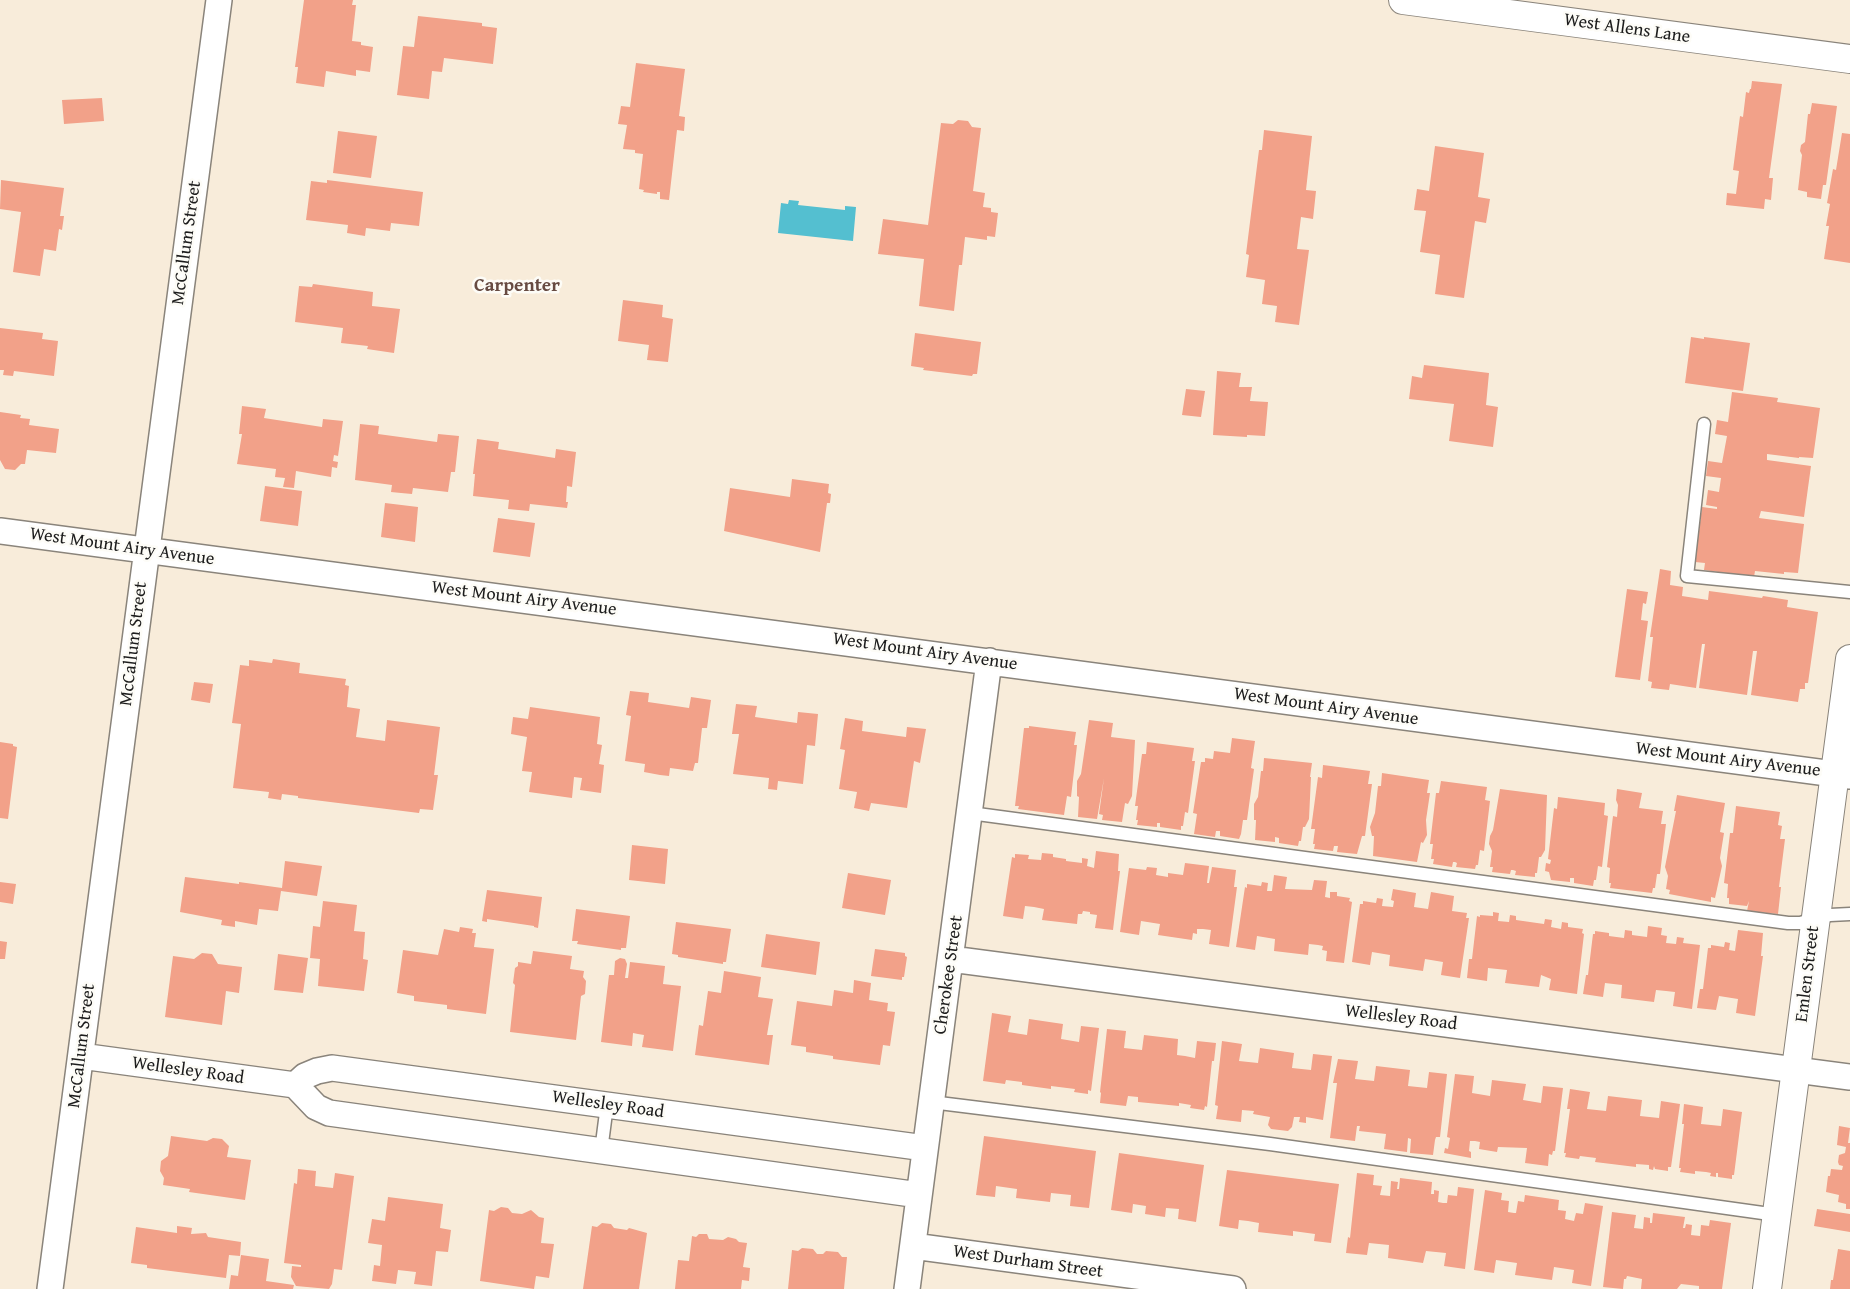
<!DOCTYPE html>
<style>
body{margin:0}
canvas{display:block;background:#f8ecda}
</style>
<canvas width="1850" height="1289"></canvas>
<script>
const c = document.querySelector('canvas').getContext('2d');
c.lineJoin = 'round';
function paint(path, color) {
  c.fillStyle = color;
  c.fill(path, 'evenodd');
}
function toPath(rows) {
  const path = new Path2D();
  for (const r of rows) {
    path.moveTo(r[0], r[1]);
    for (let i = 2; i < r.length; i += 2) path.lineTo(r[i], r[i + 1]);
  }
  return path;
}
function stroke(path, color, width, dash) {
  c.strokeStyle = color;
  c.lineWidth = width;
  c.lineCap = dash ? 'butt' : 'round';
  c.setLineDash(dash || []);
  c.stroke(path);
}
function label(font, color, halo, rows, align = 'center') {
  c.font = font + ' "Gentium Book Plus",serif';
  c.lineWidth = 5;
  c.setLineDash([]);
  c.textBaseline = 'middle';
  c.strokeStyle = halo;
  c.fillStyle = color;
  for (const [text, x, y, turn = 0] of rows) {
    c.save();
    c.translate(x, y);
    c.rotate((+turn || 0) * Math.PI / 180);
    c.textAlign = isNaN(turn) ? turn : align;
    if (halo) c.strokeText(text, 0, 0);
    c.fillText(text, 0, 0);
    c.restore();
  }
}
const water = toPath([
 [789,200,799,201,798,205,845,210,845,206,856,207,853,241,778,233,781,203,788,204]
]);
const building = toPath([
 [304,0,353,0,352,5,356,5,352,41,361,42,361,45,373,47,370,72,356,70,356,76,326,71,324,87,296,83,298,67,295,67],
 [418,16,482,23,482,26,497,28,493,64,444,58,442,72,432,71,429,99,397,95,403,46,414,47],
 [636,63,685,69,679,116,685,117,684,131,677,130,669,200,660,199,660,192,657,192,657,194,643,192,644,190,639,189,643,154,635,153,635,150,623,149,627,125,618,124,621,106,630,107],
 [1752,81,1782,84,1769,178,1773,178,1771,200,1765,199,1764,209,1726,205,1727,193,1736,194,1739,171,1733,170,1740,116,1743,117,1746,92,1749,93,1750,89,1751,89],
 [102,98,104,121,64,124,62,100],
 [1812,103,1837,106,1826,185,1823,185,1821,199,1807,197,1807,192,1798,190,1802,155,1800,151,1801,145,1805,142,1808,114,1810,114],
 [958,120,968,121,972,127,981,128,973,191,985,193,983,207,991,208,991,212,998,213,995,237,987,236,987,240,965,237,962,265,959,265,954,311,919,306,924,259,878,254,883,219,928,225,941,123,953,124],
 [1264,130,1312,136,1306,190,1316,191,1313,219,1301,217,1297,249,1309,250,1299,325,1275,322,1277,306,1262,304,1265,280,1246,277,1249,255,1246,254,1259,150,1262,150],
 [338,131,377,136,371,178,333,173],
 [1842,133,1850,134,1850,263,1824,259,1829,226,1826,226,1830,204,1827,203,1833,169,1836,170],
 [1435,146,1484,153,1478,197,1490,199,1486,223,1475,221,1464,298,1435,294,1440,255,1420,252,1426,211,1414,210,1417,189,1429,191],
 [1,180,64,188,60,216,64,216,62,230,59,229,56,251,44,249,40,276,13,272,21,212,0,209],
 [327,180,423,192,419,226,391,223,390,231,366,228,365,236,347,233,348,225,306,220,311,181,327,183],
 [313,284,373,292,372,306,400,309,394,353,367,349,368,346,341,343,343,328,295,322,299,286,312,287],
 [623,300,663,305,662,317,673,319,668,362,647,360,649,345,618,341],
 [0,328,43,333,42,339,58,341,54,376,14,371,13,376,3,375,4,370,0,370],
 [915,333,981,342,977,374,973,374,972,376,923,370,924,368,911,366],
 [1691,337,1704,339,1704,337,1750,343,1743,391,1685,383],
 [1424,365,1489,373,1486,405,1498,407,1493,447,1449,441,1454,404,1409,399,1412,376,1422,378],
 [1217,371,1241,373,1239,387,1252,387,1250,401,1268,402,1265,436,1247,435,1247,437,1213,435],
 [1186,389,1205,391,1201,417,1182,415],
 [1732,392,1778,398,1777,402,1820,408,1813,458,1799,457,1799,458,1767,454,1767,460,1811,466,1804,517,1761,511,1759,518,1804,524,1798,573,1784,572,1784,574,1755,571,1754,577,1704,570,1705,563,1695,562,1702,507,1717,509,1717,507,1706,505,1708,490,1719,492,1721,478,1706,476,1708,461,1722,463,1727,436,1715,434,1717,420,1728,422],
 [242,406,266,409,264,418,322,427,323,419,343,421,338,456,334,455,333,461,338,462,337,468,332,467,331,477,296,471,294,488,283,487,285,478,275,477,276,469,237,464,242,434,239,434],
 [0,412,21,415,20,418,30,419,29,425,59,429,56,453,27,450,25,464,21,464,15,470,5,469,0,460],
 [360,424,379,426,378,434,437,442,438,434,459,436,455,472,451,472,448,492,413,488,412,494,401,493,391,492,392,485,355,480],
 [477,439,499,442,498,449,555,458,556,449,576,452,572,487,567,486,566,502,568,502,567,508,530,504,529,511,508,509,509,500,473,496,475,474,473,474],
 [792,479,829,484,828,493,831,494,830,503,827,503,820,552,724,531,730,488,790,497],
 [265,486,302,491,298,526,260,521],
 [385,503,418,507,415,542,381,537],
 [498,518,535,523,530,557,493,552],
 [1660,569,1671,571,1670,585,1683,587,1682,596,1708,600,1709,591,1762,598,1763,596,1788,600,1787,607,1818,612,1808,683,1805,683,1805,689,1800,689,1798,702,1751,695,1757,651,1753,651,1747,695,1699,688,1705,644,1702,644,1696,688,1670,684,1669,690,1651,688,1652,682,1648,681,1653,637,1650,637],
 [1627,589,1648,592,1646,604,1643,603,1641,620,1648,621,1640,680,1615,677],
 [273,659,300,663,299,673,346,679,345,685,349,686,347,707,360,709,356,737,385,741,387,720,440,727,434,775,438,775,433,810,420,809,419,813,298,798,298,796,282,794,281,800,268,798,269,792,233,788,241,724,232,723,240,665,249,666,249,660,272,663],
 [194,682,213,684,210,703,191,700],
 [630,691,649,693,648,702,689,708,691,697,711,700,707,728,702,728,698,763,695,763,693,771,670,768,669,776,660,775,644,772,645,764,625,761,631,716,626,715],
 [736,704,757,706,755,717,797,723,798,712,818,714,815,746,807,745,803,784,778,781,777,790,768,789,769,778,733,774,739,734,732,734],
 [530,707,600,717,597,744,602,745,599,764,604,765,601,793,580,790,582,778,574,777,572,798,529,792,532,772,522,771,527,737,511,734,513,717,528,719],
 [845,718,863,721,862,731,906,737,907,727,926,729,920,763,914,761,907,808,871,803,869,811,854,808,857,792,839,789,845,750,840,749],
 [1089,720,1113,723,1111,737,1135,740,1132,796,1128,804,1125,803,1122,822,1102,820,1103,815,1099,814,1104,778,1097,819,1078,817,1079,797,1077,796,1077,781,1081,774],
 [1029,726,1076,732,1074,745,1077,745,1071,797,1067,796,1064,815,1018,809,1019,806,1015,806,1024,728,1029,728],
 [1232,738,1255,741,1251,768,1254,769,1247,820,1243,820,1241,834,1239,839,1220,836,1220,831,1216,831,1215,837,1194,834,1197,814,1193,813,1201,762,1205,762,1205,758,1213,759,1214,751,1230,753],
 [0,742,13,744,13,746,17,747,8,819,0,818],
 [1147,742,1194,748,1192,761,1195,761,1188,813,1185,812,1183,826,1181,826,1181,830,1160,827,1160,823,1157,823,1157,827,1137,825,1138,820,1136,820,1138,806,1135,806,1142,754,1146,754],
 [1264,758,1312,763,1310,777,1311,777,1309,819,1305,827,1303,827,1301,841,1299,841,1298,846,1279,843,1279,838,1275,837,1275,842,1255,840,1256,820,1254,820,1254,804,1258,797,1261,771,1263,771],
 [1323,765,1370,771,1368,784,1372,784,1365,836,1362,836,1357,854,1337,852,1338,846,1334,846,1333,851,1314,849,1315,844,1313,844,1315,829,1311,829,1318,777,1322,778],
 [1382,773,1429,780,1427,793,1430,793,1426,820,1427,835,1423,843,1421,842,1417,862,1373,856,1374,836,1372,836,1370,827,1375,813,1378,786,1381,786],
 [1441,781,1487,787,1485,800,1490,801,1484,851,1480,850,1478,865,1476,865,1475,869,1456,867,1457,863,1455,862,1453,862,1452,867,1433,864,1434,859,1431,859,1433,844,1430,844,1436,793,1439,793],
 [1500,789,1547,795,1545,850,1541,857,1539,857,1537,873,1535,873,1535,877,1515,875,1516,871,1513,870,1511,870,1510,874,1492,872,1493,867,1490,867,1492,851,1489,844,1490,836,1493,830],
 [1617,789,1642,793,1639,808,1663,811,1661,824,1666,824,1660,874,1657,874,1655,888,1653,888,1652,893,1610,888,1611,883,1609,883,1610,868,1607,867,1613,816,1617,817,1618,805,1616,800],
 [1677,795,1725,803,1720,832,1724,833,1720,858,1722,866,1715,898,1711,897,1711,902,1669,894,1670,890,1666,889,1668,876,1665,867,1676,811,1674,811],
 [1558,797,1605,803,1604,815,1608,816,1602,867,1598,866,1596,880,1594,880,1593,886,1574,883,1574,878,1570,878,1570,882,1551,880,1549,872,1545,871,1546,863,1550,864,1551,860,1548,859,1554,808,1557,809],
 [1736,806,1780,812,1778,825,1782,826,1780,839,1785,839,1779,887,1781,887,1778,914,1747,911,1749,901,1747,906,1729,904,1729,898,1727,898,1728,884,1724,883,1730,833,1733,833],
 [632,845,668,849,665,884,629,880],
 [1096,851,1119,854,1118,871,1120,871,1113,930,1095,928,1097,915,1090,914,1090,912,1083,911,1082,914,1078,914,1077,924,1042,920,1044,909,1034,907,1025,906,1023,919,1003,916,1012,857,1015,858,1015,854,1029,855,1028,859,1041,860,1042,853,1053,854,1053,857,1066,859,1066,861,1082,863,1082,858,1088,859,1087,866,1094,868],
 [285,861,322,866,317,896,281,891,278,911,259,909,257,925,235,921,235,927,221,925,222,920,180,912,185,877,239,884,239,882,282,888],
 [1185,863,1209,866,1207,883,1209,883,1212,867,1236,870,1234,887,1237,887,1229,947,1209,944,1211,930,1203,929,1197,929,1197,934,1193,933,1192,940,1158,935,1160,924,1141,921,1139,935,1120,932,1129,868,1146,870,1147,867,1157,868,1156,875,1168,877,1168,873,1183,875],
 [848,873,891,880,885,915,842,908],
 [1274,875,1287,877,1285,889,1312,890,1314,880,1327,881,1325,897,1330,898,1330,892,1337,892,1337,896,1350,898,1349,901,1352,902,1344,963,1326,961,1327,951,1322,950,1323,946,1318,945,1309,944,1308,955,1274,951,1275,939,1257,936,1255,950,1236,947,1245,887,1247,888,1247,884,1261,886,1262,882,1268,883,1267,891,1272,891],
 [0,882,16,884,13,904,0,902],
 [1393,889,1416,893,1414,907,1428,909,1431,892,1454,896,1452,911,1467,913,1466,918,1469,918,1460,978,1441,975,1443,962,1425,959,1423,971,1389,966,1390,955,1372,952,1370,965,1352,962,1360,904,1363,904,1363,901,1376,903,1377,898,1383,899,1382,906,1393,907,1394,901,1391,900],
 [487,890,542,897,538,928,534,927,534,926,487,919,487,922,482,921],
 [323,901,357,905,354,931,365,932,363,959,368,960,364,991,318,986,320,959,310,958,313,926,320,927],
 [576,909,630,916,626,948,621,948,621,950,577,944,578,941,572,941],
 [1493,912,1499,913,1498,921,1509,922,1510,915,1516,916,1516,920,1544,924,1545,919,1552,920,1551,927,1561,929,1562,922,1568,923,1568,927,1583,929,1582,933,1584,934,1577,994,1549,990,1551,979,1541,975,1539,987,1505,983,1507,970,1488,968,1487,981,1467,978,1469,959,1472,959,1477,916,1480,917,1480,915,1493,916],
 [676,922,731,929,726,962,723,962,723,964,678,957,678,955,672,954],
 [1648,926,1662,928,1661,935,1667,936,1666,943,1676,944,1677,937,1684,938,1683,943,1700,945,1692,1009,1673,1006,1675,992,1666,991,1656,990,1654,1002,1621,998,1622,985,1605,983,1603,997,1583,994,1586,975,1588,975,1593,934,1595,934,1595,931,1609,933,1609,936,1624,938,1625,930,1632,931,1632,935,1647,937],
 [460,927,473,929,472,933,476,933,474,947,494,949,486,1014,447,1009,447,1005,414,1001,414,996,397,993,403,950,438,955,444,929,459,932],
 [1738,930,1763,933,1761,956,1763,956,1755,1016,1736,1013,1738,999,1719,996,1716,1010,1697,1008,1700,989,1703,989,1708,948,1711,948,1711,945,1724,947,1725,942,1730,943,1729,950,1735,951],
 [766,934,820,942,816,975,761,967],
 [0,941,7,942,5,959,0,959],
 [875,949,905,953,905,956,907,957,904,977,902,977,902,980,871,976],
 [533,951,572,956,570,969,584,971,583,977,586,981,585,994,581,996,576,1040,510,1032,515,985,513,983,515,968,518,966,518,962,531,964],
 [202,953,212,954,218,964,242,967,239,993,226,991,222,1025,165,1017,173,956,194,959],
 [278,954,308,958,303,993,274,990],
 [620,958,625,959,627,964,625,978,628,978,630,962,665,966,663,984,681,986,673,1051,642,1047,644,1035,638,1034,633,1033,632,1046,601,1042,609,975,614,975,615,961],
 [724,971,761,977,758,997,773,999,767,1035,773,1035,769,1065,695,1055,699,1025,703,1026,708,991,721,993],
 [854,980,871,983,869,1000,888,1003,887,1011,895,1012,890,1046,883,1045,880,1065,833,1059,833,1056,806,1052,806,1047,791,1045,797,1001,832,1006,834,990,853,993],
 [992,1013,1011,1016,1008,1032,1027,1035,1029,1019,1063,1024,1061,1039,1079,1042,1081,1026,1099,1028,1091,1091,1088,1090,1088,1094,1074,1092,1075,1089,1051,1086,1051,1089,1022,1085,1022,1082,1006,1080,1005,1084,983,1081],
 [1107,1029,1126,1031,1124,1048,1142,1050,1144,1035,1178,1039,1177,1055,1185,1056,1195,1058,1197,1041,1216,1043,1214,1061,1212,1061,1207,1107,1205,1106,1204,1110,1190,1108,1191,1105,1179,1103,1179,1106,1138,1102,1138,1097,1128,1096,1126,1106,1100,1103,1101,1093,1100,1092],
 [1222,1041,1242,1044,1239,1061,1258,1063,1260,1048,1294,1053,1292,1068,1311,1070,1313,1054,1332,1056,1323,1120,1306,1117,1306,1123,1299,1122,1300,1117,1294,1117,1292,1127,1288,1131,1271,1129,1268,1125,1270,1117,1253,1114,1254,1111,1242,1110,1241,1122,1216,1119,1218,1106,1215,1105],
 [1338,1059,1358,1061,1355,1079,1374,1081,1376,1066,1410,1070,1408,1086,1427,1088,1429,1072,1447,1074,1440,1137,1436,1137,1435,1140,1433,1155,1410,1153,1411,1139,1408,1138,1407,1152,1384,1149,1386,1134,1359,1131,1360,1126,1357,1126,1355,1141,1330,1138,1337,1083,1333,1083],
 [1455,1074,1474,1076,1472,1093,1490,1096,1492,1080,1526,1084,1523,1100,1541,1103,1543,1086,1563,1088,1555,1151,1553,1151,1552,1155,1549,1154,1548,1166,1525,1163,1527,1148,1498,1147,1497,1152,1479,1149,1480,1142,1475,1141,1470,1141,1469,1151,1471,1152,1471,1158,1444,1153,1445,1148,1448,1149,1450,1138,1447,1137],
 [1570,1089,1590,1092,1587,1109,1606,1111,1608,1096,1642,1100,1640,1116,1659,1118,1661,1101,1680,1104,1671,1167,1668,1167,1668,1171,1655,1169,1654,1166,1653,1170,1649,1169,1649,1165,1636,1164,1636,1167,1595,1162,1596,1158,1580,1156,1579,1159,1565,1157,1566,1153,1564,1153,1570,1109,1567,1109],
 [1684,1104,1703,1107,1701,1124,1721,1126,1723,1109,1742,1112,1734,1175,1732,1175,1732,1179,1718,1177,1718,1173,1716,1173,1716,1177,1710,1176,1711,1173,1706,1172,1695,1171,1695,1174,1680,1172,1681,1168,1679,1168,1684,1124,1682,1124],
 [1839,1126,1850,1128,1848,1143,1850,1143,1850,1209,1846,1209,1846,1204,1838,1202,1839,1195,1826,1192,1828,1176,1830,1176,1831,1169,1842,1170,1843,1166,1839,1165,1838,1162,1839,1155,1845,1153,1846,1147,1837,1145],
 [171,1136,207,1141,213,1138,222,1139,229,1146,227,1157,251,1160,245,1200,189,1192,190,1189,163,1185,164,1178,160,1171,161,1161,168,1156],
 [984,1136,1096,1151,1089,1208,1070,1206,1071,1195,1051,1193,1050,1202,1016,1198,1017,1189,996,1186,995,1197,976,1195],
 [1119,1153,1204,1165,1196,1222,1178,1219,1179,1209,1166,1208,1165,1217,1145,1214,1146,1206,1133,1204,1132,1213,1111,1210],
 [298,1169,316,1171,315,1186,333,1188,335,1173,354,1176,342,1270,334,1269,332,1284,329,1289,296,1286,291,1277,292,1266,301,1267,301,1265,284,1263,294,1183,297,1184],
 [1227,1170,1339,1184,1331,1243,1314,1241,1315,1234,1293,1231,1293,1236,1258,1232,1259,1223,1248,1221,1239,1220,1238,1229,1219,1226],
 [1357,1173,1374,1175,1373,1185,1382,1186,1380,1195,1390,1196,1391,1181,1398,1182,1397,1189,1399,1189,1400,1178,1432,1182,1431,1194,1434,1194,1434,1190,1439,1191,1438,1202,1443,1203,1447,1203,1448,1195,1457,1196,1458,1187,1474,1189,1465,1269,1444,1266,1446,1253,1426,1251,1423,1263,1388,1258,1389,1245,1369,1243,1367,1255,1346,1253,1348,1237,1350,1238],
 [1485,1190,1502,1193,1501,1200,1509,1201,1508,1212,1514,1213,1516,1213,1518,1201,1524,1202,1525,1195,1559,1200,1558,1210,1566,1211,1565,1219,1574,1221,1576,1213,1583,1214,1585,1203,1603,1206,1591,1286,1572,1283,1574,1270,1554,1267,1552,1280,1515,1275,1517,1263,1496,1260,1494,1273,1474,1270],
 [388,1197,443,1204,440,1228,451,1230,448,1252,436,1251,432,1286,414,1284,416,1272,398,1270,396,1284,372,1281,374,1265,380,1266,382,1245,368,1243,372,1219,385,1221],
 [501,1207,508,1208,512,1213,522,1214,531,1210,539,1217,544,1218,541,1243,554,1244,549,1278,536,1276,534,1289,480,1281,489,1210,494,1211],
 [1817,1209,1850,1214,1850,1232,1814,1226],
 [1612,1212,1636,1215,1634,1228,1643,1229,1644,1217,1650,1218,1650,1223,1652,1223,1653,1213,1685,1217,1683,1228,1685,1228,1686,1224,1692,1225,1691,1235,1700,1236,1701,1225,1709,1226,1710,1220,1731,1223,1722,1289,1699,1289,1699,1286,1681,1284,1677,1289,1641,1289,1642,1279,1627,1276,1626,1279,1624,1279,1623,1289,1603,1287],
 [602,1223,611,1224,614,1228,627,1230,629,1228,647,1233,639,1289,583,1289,592,1226,597,1227],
 [177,1226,192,1228,191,1234,206,1233,208,1237,241,1242,240,1256,229,1255,226,1278,147,1268,147,1265,131,1263,136,1227,177,1233],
 [699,1234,707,1234,709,1239,723,1240,728,1237,736,1239,739,1242,747,1243,743,1267,750,1268,749,1281,742,1280,741,1289,675,1289,678,1260,689,1261,692,1236,696,1237],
 [802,1248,813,1249,817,1254,823,1254,826,1251,838,1252,842,1257,847,1257,844,1289,788,1289,792,1250,798,1251],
 [1838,1249,1850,1251,1850,1289,1830,1289,1831,1280,1833,1280],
 [241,1255,269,1259,266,1281,294,1285,293,1289,229,1289,231,1275,238,1276]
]);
const service = toPath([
 [1704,424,1687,576,1850,592],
 [970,813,1788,923,1800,923,1830,915,1850,914],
 [931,1102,1270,1144,1777,1215],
 [601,1151,607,1105]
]);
const minor = toPath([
 [0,531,1850,776],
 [951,959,1850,1077],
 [81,1056,295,1085,316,1107,329,1113,919,1195],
 [295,1085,305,1076,317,1071,332,1068,925,1148],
 [913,1246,1233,1289],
 [50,1289,219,0],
 [907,1289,989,661]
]);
const tertiary = toPath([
 [1403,0,1850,59]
]);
const primary = toPath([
 [1767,1289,1850,659]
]);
const streetNames = [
 ["West Allens Lane",1627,29,8],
 ["McCallum Street",187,243,-82],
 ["West Mount Airy Avenue",122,547,8],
 ["West Mount Airy Avenue",524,599,7],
 ["McCallum Street",134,644,-83],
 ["West Mount Airy Avenue",925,652,8],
 ["West Mount Airy Avenue",1326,707,8],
 ["West Mount Airy Avenue",1728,760,7],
 ["Emlen Street",1808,974,-83],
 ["Cherokee Street",949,975,-82],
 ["Wellesley Road",1401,1018,7],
 ["McCallum Street",82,1046,-83],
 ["Wellesley Road",188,1071,8],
 ["Wellesley Road",608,1105,8],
 ["West Durham Street",1028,1262,8]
];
const neighbourhoodNames = [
 ["Carpenter",517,286]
];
paint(water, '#54bfd0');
paint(building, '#f2a189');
stroke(service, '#8a847b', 15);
stroke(minor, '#8a847b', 28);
stroke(tertiary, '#8a847b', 30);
stroke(primary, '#8a847b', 30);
stroke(service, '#fff', 12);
stroke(minor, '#fff', 25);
stroke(tertiary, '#fff', 28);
stroke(primary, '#fff', 28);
label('18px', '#1c1c1c', '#fdfcf7', streetNames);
label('bold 19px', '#674b42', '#fdfcf7', neighbourhoodNames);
</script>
